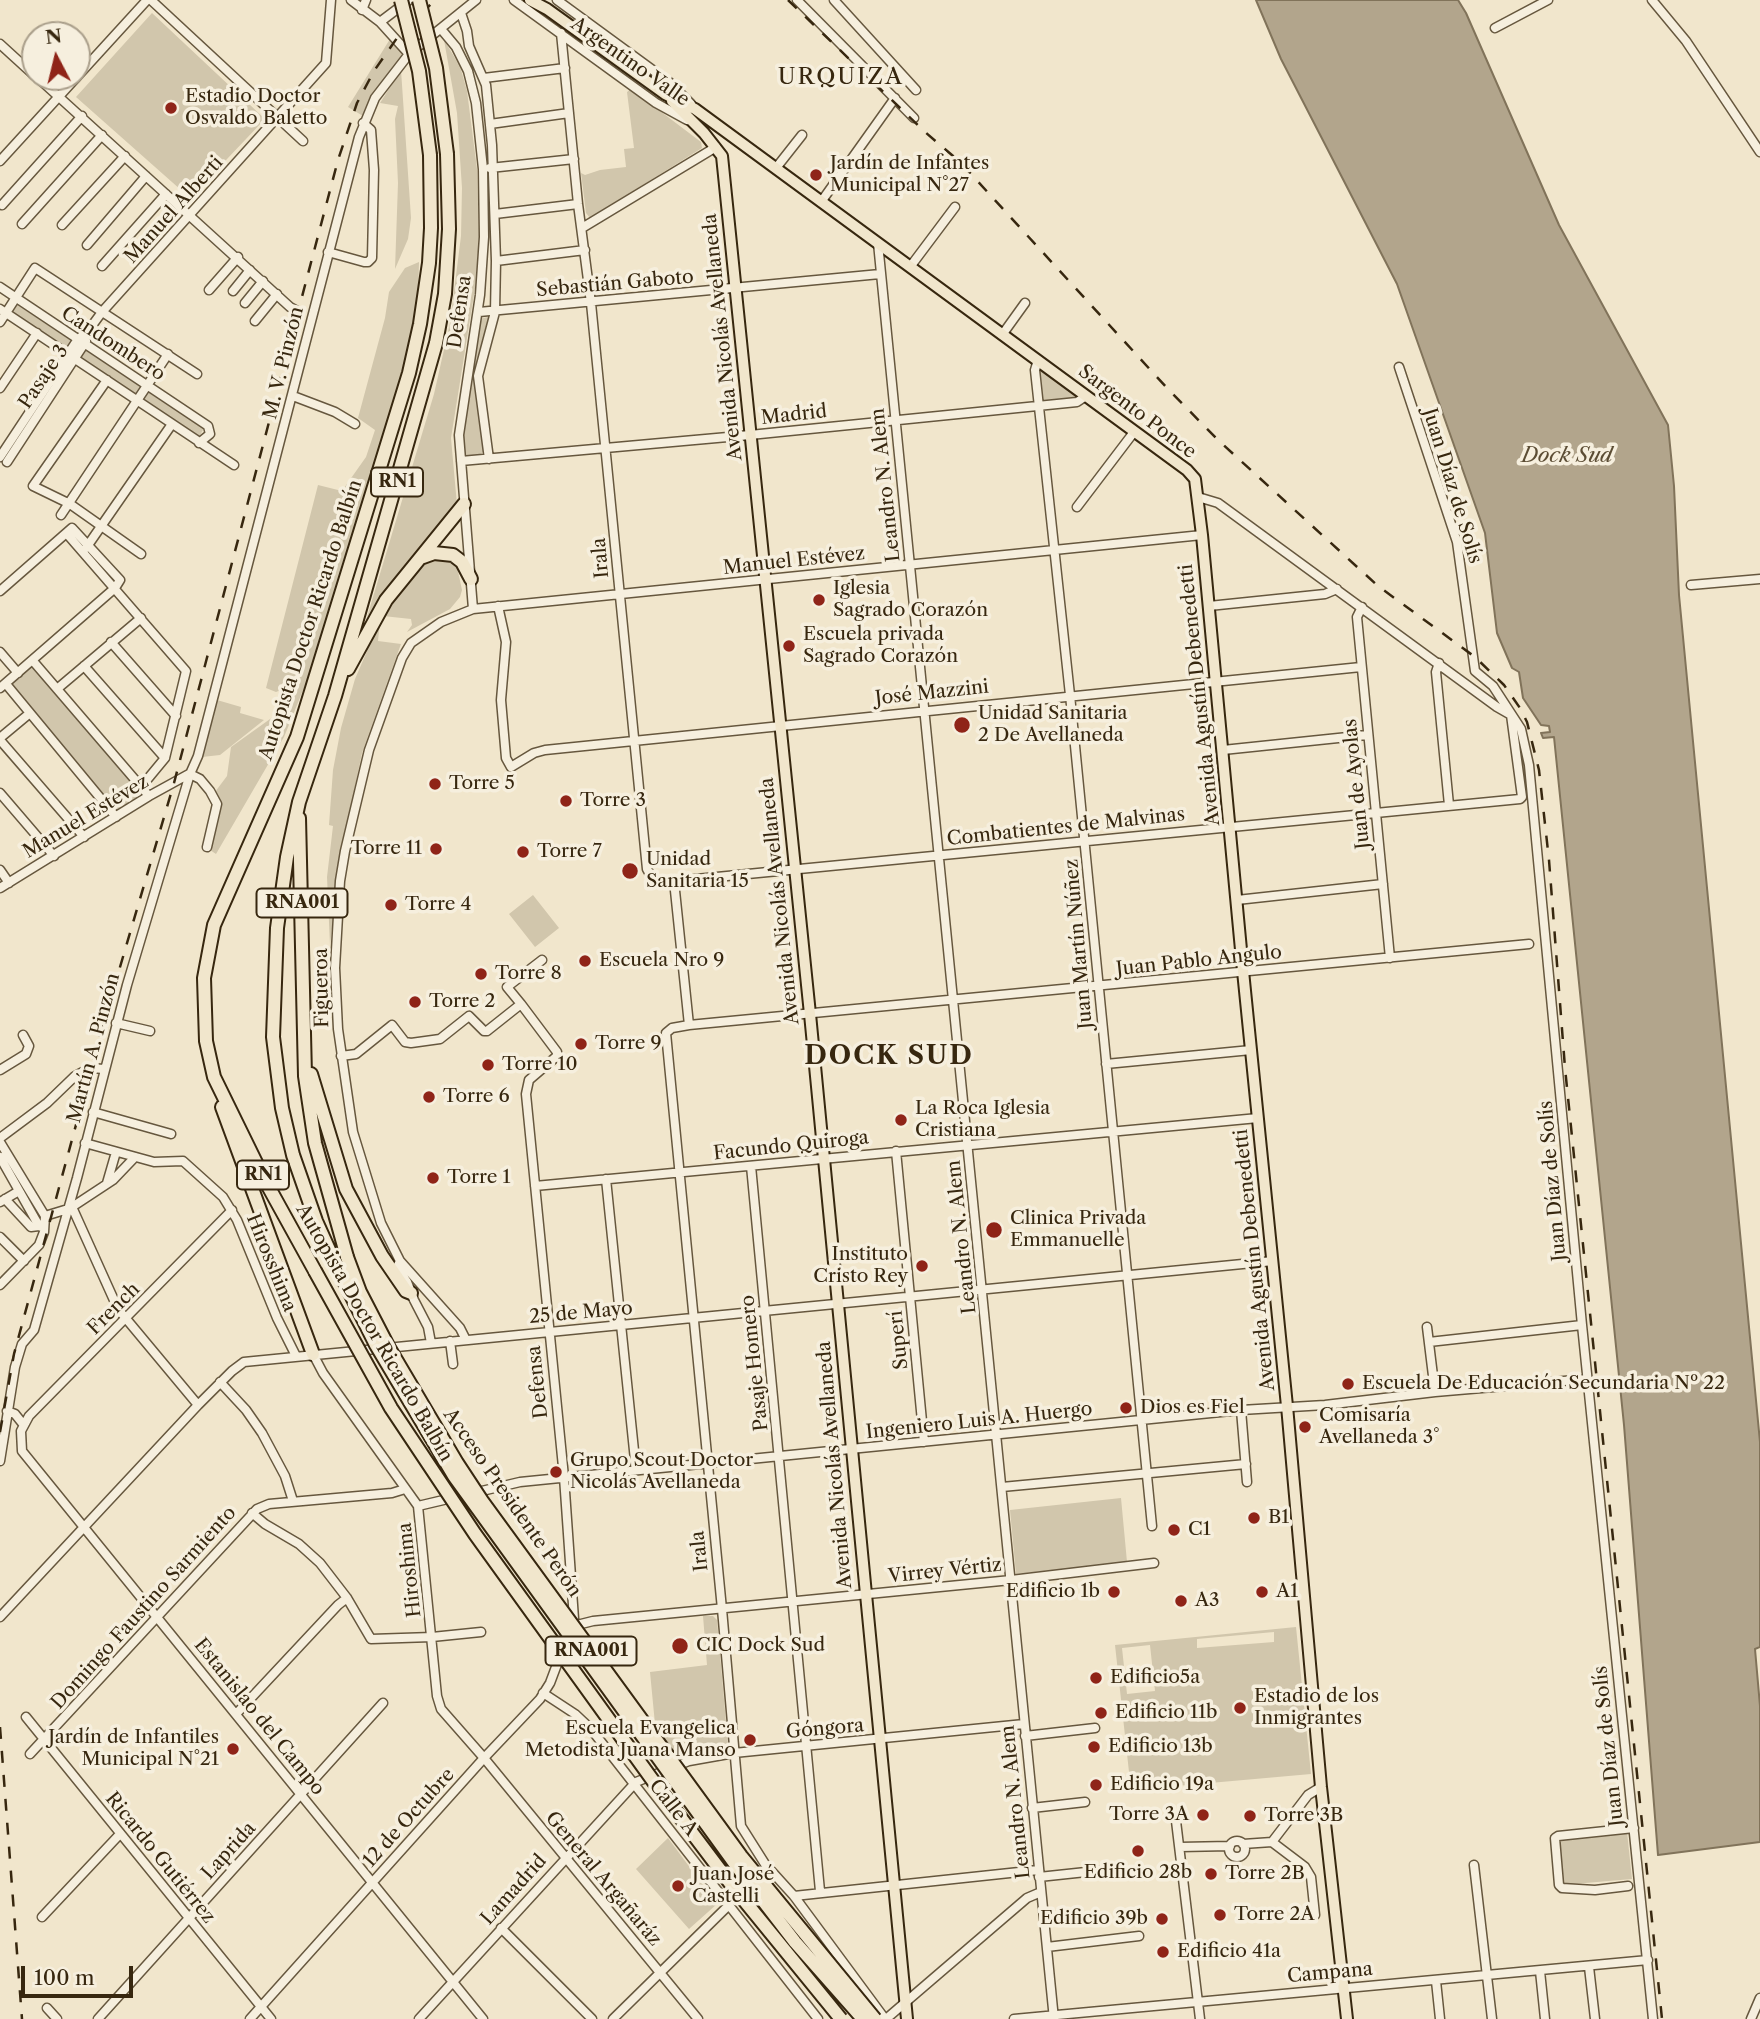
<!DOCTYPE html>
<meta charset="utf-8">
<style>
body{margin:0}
#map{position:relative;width:1760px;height:2019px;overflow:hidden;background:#f1e6cc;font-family:"Libre Caslon Text",serif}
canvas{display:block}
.north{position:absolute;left:21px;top:21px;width:70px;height:70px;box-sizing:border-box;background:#f6efde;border:2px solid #aa9f8b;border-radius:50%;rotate:353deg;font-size:19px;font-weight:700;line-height:28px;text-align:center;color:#37270f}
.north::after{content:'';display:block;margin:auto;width:24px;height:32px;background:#8f2418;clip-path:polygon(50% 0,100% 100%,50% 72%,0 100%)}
.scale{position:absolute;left:21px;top:1966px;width:112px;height:32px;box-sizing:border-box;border:4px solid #37270f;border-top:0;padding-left:9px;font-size:21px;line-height:24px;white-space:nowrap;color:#37270f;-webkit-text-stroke:5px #f6efde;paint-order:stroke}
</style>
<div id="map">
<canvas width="1760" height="2019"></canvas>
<div class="north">N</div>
<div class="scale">100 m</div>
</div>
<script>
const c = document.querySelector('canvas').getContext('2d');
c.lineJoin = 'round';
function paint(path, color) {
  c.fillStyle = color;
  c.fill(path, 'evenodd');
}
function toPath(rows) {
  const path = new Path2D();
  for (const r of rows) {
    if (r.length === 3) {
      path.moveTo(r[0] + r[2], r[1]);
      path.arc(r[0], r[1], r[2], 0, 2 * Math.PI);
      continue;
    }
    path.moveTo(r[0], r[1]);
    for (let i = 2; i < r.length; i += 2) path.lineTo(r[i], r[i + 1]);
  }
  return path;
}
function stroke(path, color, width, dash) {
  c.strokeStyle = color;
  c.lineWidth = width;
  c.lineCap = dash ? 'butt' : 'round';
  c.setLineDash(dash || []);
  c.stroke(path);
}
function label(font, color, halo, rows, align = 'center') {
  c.font = font + ' "Libre Caslon Text",serif';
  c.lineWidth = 7;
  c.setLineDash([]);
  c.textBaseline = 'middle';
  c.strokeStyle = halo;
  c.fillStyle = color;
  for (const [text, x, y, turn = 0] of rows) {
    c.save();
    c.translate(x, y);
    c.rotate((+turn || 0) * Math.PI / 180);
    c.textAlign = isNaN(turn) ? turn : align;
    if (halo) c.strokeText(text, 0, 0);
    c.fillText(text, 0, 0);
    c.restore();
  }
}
const green = toPath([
 [152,13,265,119,190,198,76,97],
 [390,39,401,48,402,57,371,100,363,116,348,107],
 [444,40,460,66,467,91,477,169,479,236,476,282,451,438,457,505,364,627,434,394,450,323,461,236,462,188,457,113],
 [401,70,411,218,408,239,395,269,398,183,395,119,398,106,380,103],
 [631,89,701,142,702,148,590,218,586,213,581,173,585,175,600,170,626,167,624,149,634,148,627,92],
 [419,262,418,298,409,349,310,673,284,737,216,854,210,850,221,805,215,792,227,776,231,747,291,704,298,683,276,692,266,688,318,485,342,491,366,457,375,430,358,418,385,318,389,292,405,268],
 [16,304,72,341,67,349,10,313],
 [492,316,475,371,484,450,481,455,467,458,464,457,461,435,479,319],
 [85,349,141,386,135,395,79,358],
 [1038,360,1086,396,1039,406],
 [148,392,204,428,199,437,142,401],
 [430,556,456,562,462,590,460,597,450,609,407,632,412,625,411,619,383,616,394,595],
 [380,621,378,641,401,644,362,753,341,853,330,945,327,877,333,826,329,825,333,770,341,728,355,679],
 [32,666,143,795,117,811,10,686],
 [217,700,241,707,240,713,264,720,220,755,202,757],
 [533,895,559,928,535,947,509,914],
 [1121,1498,1127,1562,1016,1574,1010,1510],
 [703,1616,713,1616,717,1620,728,1745,721,1752,678,1761,655,1724,650,1672,707,1665],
 [1296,1627,1311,1774,1131,1790,1115,1645],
 [1274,1632,1274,1642,1197,1648,1197,1639],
 [1150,1645,1155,1691,1127,1694,1122,1648],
 [1627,1832,1632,1879,1562,1885,1559,1839],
 [668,1838,717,1904,689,1929,636,1869]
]);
const water = toPath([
 [1256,0,1458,0,1466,13,1559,225,1668,425,1674,486,1679,595,1760,1442,1760,1647,1755,1649,1760,1706,1760,1842,1658,1855,1624,1425,1554,737,1543,738,1541,733,1550,732,1549,726,1541,725,1523,698,1519,672,1512,668,1497,633,1485,533,1397,284,1281,59,1256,0]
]);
const minor = toPath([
 [151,0,303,141],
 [351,0,380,22,409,54],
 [514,0,656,103,687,120],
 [557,0,669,82,691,104],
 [797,0,914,118],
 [834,0,916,90],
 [1652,0,1686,41,1760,152],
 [362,10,366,0],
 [461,13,467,31,469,46,486,85,492,145,496,261,495,312,478,376,489,459],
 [380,22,409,0],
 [1495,28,1548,0],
 [441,29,456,47,468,71,476,103,483,169,484,237,480,295,459,435,473,609],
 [561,33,578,204,591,303,647,869,655,883,1520,799,1522,797,1511,715],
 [0,44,35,76],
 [37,77,290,307,299,312],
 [484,78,565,68],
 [490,124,569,113],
 [0,161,147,0],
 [490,168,574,159],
 [776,168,802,135],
 [821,202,895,98],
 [2,205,82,116],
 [495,214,578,204],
 [22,224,102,135],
 [62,225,125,156],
 [582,228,716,147],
 [878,243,1054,2019],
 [87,245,146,176],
 [328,252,364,262,368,262,372,258,374,170,371,130,363,123],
 [496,261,585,250],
 [102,266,166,194],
 [910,267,955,207],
 [0,287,208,426,210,434,199,443],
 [209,290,238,257],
 [233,291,250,270],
 [245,303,263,281],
 [0,309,234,465],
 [479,312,880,274],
 [255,321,277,294],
 [0,322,35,268,197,374],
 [1002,335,1025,303],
 [1038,360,1035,370,1070,695,1152,1526],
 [1399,367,1457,542,1475,671,1493,686,1521,729,1529,765,1582,1325,1653,2019],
 [107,380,33,486,70,504,141,554],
 [0,388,37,333],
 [293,396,335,412,355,424],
 [0,457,78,339,88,331,102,312,326,63,331,0],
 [461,461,750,435,1077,402,1086,396],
 [7,462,86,341],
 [1198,497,1218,503,1497,707,1511,715],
 [1077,507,1134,432],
 [61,515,168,354],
 [67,534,186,671,165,758,141,787],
 [86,548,172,424],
 [1691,585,1760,579],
 [0,591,72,528,120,580,115,588,0,688],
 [498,606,506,642,501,700,506,758,511,767,534,753,545,750,1361,667],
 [1209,606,1325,594,1337,589],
 [1362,607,1357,617,1390,958],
 [111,642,176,716],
 [0,652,18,673],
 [33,661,149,796],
 [1439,663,1436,672,1449,805],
 [84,666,165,758],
 [6,684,116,817],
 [57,689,141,618],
 [0,738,30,713],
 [0,740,84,837],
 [1223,750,1367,735],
 [190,774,200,779,210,791,217,804,207,847],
 [0,793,54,856],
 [0,870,9,883],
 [674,881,689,1025],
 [0,888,149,796,189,774],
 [1237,900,1383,884],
 [521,1004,507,987,542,960],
 [116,1023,150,1031],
 [1106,1064,1251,1050],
 [0,1070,26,1054,29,1046,23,1035],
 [93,1112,171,1134],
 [0,1138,47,1103,75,1076,90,1068,104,1069],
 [0,1142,45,1216],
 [85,1143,154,1162,183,1161,223,1197,237,1220,277,1318,296,1356],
 [896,1151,924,1442],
 [0,1157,39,1226,44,1228],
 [751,1166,820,1891],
 [606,1179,636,1470],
 [107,1183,116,1152],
 [535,1186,1258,1118],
 [5,1199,31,1227,39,1226],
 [0,1202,19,1191],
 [72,1207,113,1180,135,1157],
 [68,1209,72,1207,118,1309,198,1405],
 [232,1210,29,1416,21,1431,22,1451,483,2019],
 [45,1216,68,1209],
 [0,1237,24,1261],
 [400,1261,397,1267,407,1282,414,1300,428,1327,431,1343],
 [0,1285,39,1245,44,1232,45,1216],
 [1427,1327,1435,1392],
 [466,1340,460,1328,400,1261,381,1223,353,1132,338,1029,335,968,340,881,345,851,369,750,402,658,411,643,441,622,473,609,1202,535],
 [450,1341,453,1364],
 [1429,1342,1582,1325],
 [313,1354,323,1373,418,1506,437,1696,441,1709,484,1758,698,2019],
 [220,1382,246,1410,262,1433,285,1476,293,1501],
 [1241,1410,1247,1482],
 [7,1411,15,1414,23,1424],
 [0,1461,15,1367,22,1344,34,1330,77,1178,127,985,190,774,198,756,359,137,375,98,409,54,476,0],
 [1002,1487,1246,1464],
 [418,1506,520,1482,1241,1410,1325,1405,1435,1392,1587,1379],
 [252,1513,265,1524,299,1544,320,1563,347,1598,371,1639,432,1637,481,1632],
 [0,1617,198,1405,232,1371,244,1362,1273,1261],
 [573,1626,593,1621,1011,1580,1154,1563],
 [543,1693,575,1714,591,1729,818,2019],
 [237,1713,338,1605,347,1598],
 [26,1717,271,2019],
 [1025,1736,1095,1728],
 [30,1754,257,1509,269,1504,392,1493,405,1489],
 [1032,1808,1085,1802],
 [1176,1821,1200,2019],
 [1237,1849,8],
 [1272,1842,1308,1795,1321,1787],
 [1243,1844,1272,1842,1305,1867,1311,1877,1315,1915],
 [1180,1847,1230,1846],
 [1474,1865,1492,2019],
 [1039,1877,1114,1869],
 [1628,1886,1595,1890,1562,1888,1559,1885,1555,1838,1558,1836,1634,1828],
 [794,1896,1038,1870],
 [42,1917,120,1834],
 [501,1928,592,2019],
 [1047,1947,1139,1936],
 [1589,1967,1595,2019],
 [1540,1971,1545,2019],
 [1436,1981,1440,2019],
 [47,2008,57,2019],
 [98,2019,383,1703],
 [250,2019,484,1758,540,1699,550,1683,574,1619,564,1477,526,1094,529,1080,557,1056,557,1052,521,1004,487,1031,484,1031,469,1016,440,1039,411,1043,405,1042,392,1025,356,1054,341,1056],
 [419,2019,636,1782,689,1761,734,1753,1024,1724],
 [613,2019,728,1906],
 [885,2019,794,1896,765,1864,741,1826,722,1609,666,1033,672,1028,689,1025,1529,944],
 [886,2019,1027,1898,1041,1892],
 [1014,2019,1648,1960],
 [1751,2019,1760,1998]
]);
const major = toPath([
 [530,0,547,9,665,94,695,109,1187,470,1195,479,1202,535,1243,971,1287,1406,1321,1787,1347,2019],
 [672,101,704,133,722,156,810,1014,907,2019]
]);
const highway = toPath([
 [423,557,434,553,453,555,462,562,471,579],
 [348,669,386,600,464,504],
 [299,818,305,1076,315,1143,347,1257],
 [311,1074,346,1189,382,1256,406,1291,411,1293],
 [222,1107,313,1354],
 [335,1263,316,1221,293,1155,282,1108,273,1037,277,928,287,857,299,802,335,696,436,343,445,294,449,229,447,154],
 [315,1271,262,1175,214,1077,206,1041,204,978,214,925,297,737,409,373,420,324,429,263,431,228,430,155]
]);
const rail = toPath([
 [788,0,925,132,960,162,1167,388,1218,440,1378,586,1475,657,1504,685,1520,708,1527,722,1539,770,1549,860,1565,1068,1662,2019],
 [0,1432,14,1354,103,1025,174,783,338,160,357,103,374,71,397,38,435,0],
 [0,1727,22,2019]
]);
const highwayBridge = toPath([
 [401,0,419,71,430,155],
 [419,0,436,68,447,154],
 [347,1257,360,1292,389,1348,457,1463,482,1501,741,1856,875,2019],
 [335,1263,376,1345,454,1476,738,1868,795,1942,863,2019],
 [315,1271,391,1408,475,1534,659,1789,730,1883,841,2019]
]);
const markers = [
 [171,108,7,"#8f2418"],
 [816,175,7,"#8f2418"],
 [819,600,7,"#8f2418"],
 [789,646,7,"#8f2418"],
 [962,725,9,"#8f2418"],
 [435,784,7,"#8f2418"],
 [566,801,7,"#8f2418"],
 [436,849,7,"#8f2418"],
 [523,852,7,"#8f2418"],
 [630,871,9,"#8f2418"],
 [391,905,7,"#8f2418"],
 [585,961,7,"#8f2418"],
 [481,974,7,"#8f2418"],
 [415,1002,7,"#8f2418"],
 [581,1044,7,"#8f2418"],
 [488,1065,7,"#8f2418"],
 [429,1097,7,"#8f2418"],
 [901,1120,7,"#8f2418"],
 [433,1178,7,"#8f2418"],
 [994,1230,9,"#8f2418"],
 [922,1266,7,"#8f2418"],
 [1348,1384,7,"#8f2418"],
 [1126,1408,7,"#8f2418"],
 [1305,1427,7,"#8f2418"],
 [556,1472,7,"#8f2418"],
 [1254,1518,7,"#8f2418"],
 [1174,1530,7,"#8f2418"],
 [1114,1592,7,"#8f2418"],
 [1262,1592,7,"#8f2418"],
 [1181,1601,7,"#8f2418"],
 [680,1646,9,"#8f2418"],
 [1096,1678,7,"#8f2418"],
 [1240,1708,7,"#8f2418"],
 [1101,1713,7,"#8f2418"],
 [750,1740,7,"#8f2418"],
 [1094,1747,7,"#8f2418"],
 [233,1749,7,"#8f2418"],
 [1096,1785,7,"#8f2418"],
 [1203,1815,7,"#8f2418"],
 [1250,1816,7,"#8f2418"],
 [1138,1851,7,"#8f2418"],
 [1211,1874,7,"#8f2418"],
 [678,1886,7,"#8f2418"],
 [1220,1915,7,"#8f2418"],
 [1162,1919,7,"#8f2418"],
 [1163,1952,7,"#8f2418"]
];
const shields = [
 [397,482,52],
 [302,903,91],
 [263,1175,52],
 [591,1651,91]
];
const shieldNames = [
 ["RN1",397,482],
 ["RNA001",302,903],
 ["RN1",263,1175],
 ["RNA001",591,1651]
];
const streetNames = [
 ["Argentino Valle",630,62,35],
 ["Manuel Alberti",174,210,-48],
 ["Sebastián Gaboto",615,284,-5],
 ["Defensa",460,312,-82],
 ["Avenida Nicolás Avellaneda",723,337,-96],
 ["Candombero",113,344,33],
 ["M. V. Pinzón",284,363,-76],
 ["Pasaje 3",44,377,-56],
 ["Sargento Ponce",1137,412,37],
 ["Madrid",794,415,-6],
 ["Leandro N. Alem",886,485,-96],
 ["Juan Díaz de Solís",1452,486,73],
 ["Irala",601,558,-95],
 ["Manuel Estévez",794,561,-6],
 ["Autopista Doctor Ricardo Balbín",311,620,-72],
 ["José Mazzini",932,693,-6],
 ["Avenida Agustín Debenedetti",1200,695,-96],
 ["Juan de Ayolas",1357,784,-96],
 ["Manuel Estévez",86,817,-31],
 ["Combatientes de Malvinas",1066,827,-6],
 ["Avenida Nicolás Avellaneda",780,901,-96],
 ["Juan Martín Núñez",1079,944,-95],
 ["Juan Pablo Angulo",1199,961,-6],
 ["Figueroa",322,988,-91],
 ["Martín A. Pinzón",94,1048,-75],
 ["Facundo Quiroga",791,1146,-6],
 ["Juan Díaz de Solís",1553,1181,-95],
 ["Leandro N. Alem",962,1237,-96],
 ["Avenida Agustín Debenedetti",1255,1260,-96],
 ["Hirosshima",271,1263,68],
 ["French",114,1309,-45],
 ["25 de Mayo",581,1313,-5],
 ["Autopista Doctor Ricardo Balbín",374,1333,60],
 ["Superí",899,1340,-96],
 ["Pasaje Homero",755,1363,-96],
 ["Defensa",538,1382,-96],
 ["Ingeniero Luis A. Huergo",979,1421,-6],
 ["Avenida Nicolás Avellaneda",835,1465,-95],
 ["Acceso Presidente Perón",512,1503,55],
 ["Irala",700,1551,-96],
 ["Hiroshima",410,1570,-96],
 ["Virrey Vértiz",945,1571,-6],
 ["Domingo Faustino Sarmiento",144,1608,-48],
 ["Estanislao del Campo",259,1717,51],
 ["Góngora",825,1729,-5],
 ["Juan Díaz de Solís",1609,1746,-96],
 ["Leandro N. Alem",1016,1802,-96],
 ["Calle A",673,1808,52],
 ["12 de Octubre",409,1818,-48],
 ["Laprida",229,1851,-48],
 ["Ricardo Gutiérrez",160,1858,51],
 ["General Argañaráz",603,1879,50],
 ["Lamadrid",514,1890,-48],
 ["Campana",1330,1973,-5]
];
const poiNames = [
 ["Estadio Doctor",185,97],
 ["Osvaldo Baletto",185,119],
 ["Jardín de Infantes",830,164],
 ["Municipal N°27",830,186],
 ["Iglesia",833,589],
 ["Sagrado Corazón",833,611],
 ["Escuela privada",803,635],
 ["Sagrado Corazón",803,657],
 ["Unidad Sanitaria",978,714],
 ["2 De Avellaneda",978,736],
 ["Torre 5",449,784],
 ["Torre 3",580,801],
 ["Torre 11",422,849,"right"],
 ["Torre 7",537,852],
 ["Unidad",646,860],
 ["Sanitaria 15",646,882],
 ["Torre 4",405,905],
 ["Escuela Nro 9",599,961],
 ["Torre 8",495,974],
 ["Torre 2",429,1002],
 ["Torre 9",595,1044],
 ["Torre 10",502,1065],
 ["Torre 6",443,1097],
 ["La Roca Iglesia",915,1109],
 ["Cristiana",915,1131],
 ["Torre 1",447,1178],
 ["Clinica Privada",1010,1219],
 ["Emmanuelle",1010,1241],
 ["Instituto",908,1255,"right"],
 ["Cristo Rey",908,1277,"right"],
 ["Escuela De Educación Secundaria Nº 22",1362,1384],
 ["Dios es Fiel",1140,1408],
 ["Comisaría",1319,1416],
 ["Avellaneda 3°",1319,1438],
 ["Grupo Scout Doctor",570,1461],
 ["Nicolás Avellaneda",570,1483],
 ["B1",1268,1518],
 ["C1",1188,1530],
 ["Edificio 1b",1100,1592,"right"],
 ["A1",1276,1592],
 ["A3",1195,1601],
 ["CIC Dock Sud",696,1646],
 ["Edificio5a",1110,1678],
 ["Estadio de los",1254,1697],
 ["Inmigrantes",1254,1719],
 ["Edificio 11b",1115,1713],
 ["Escuela Evangelica",736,1729,"right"],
 ["Metodista Juana Manso",736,1751,"right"],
 ["Jardín de Infantiles",219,1738,"right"],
 ["Municipal N°21",219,1760,"right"],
 ["Edificio 13b",1108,1747],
 ["Edificio 19a",1110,1785],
 ["Torre 3A",1189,1815,"right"],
 ["Torre 3B",1264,1816],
 ["Edificio 28b",1138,1873,"center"],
 ["Torre 2B",1225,1874],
 ["Juan José",692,1875],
 ["Castelli",692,1897],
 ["Torre 2A",1234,1915],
 ["Edificio 39b",1148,1919,"right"],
 ["Edificio 41a",1177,1952]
];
const waterNames = [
 ["Dock Sud",1567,456]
];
const quarterNames = [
 ["URQUIZA",841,77]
];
const districtNames = [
 ["DOCK SUD",889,1056]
];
paint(green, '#d1c6ac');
paint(water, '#b2a58c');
stroke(water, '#81735a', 2);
stroke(minor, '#66573e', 11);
stroke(major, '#37270f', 14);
stroke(highway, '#37270f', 16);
stroke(minor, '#f6efde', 8);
stroke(major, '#f1e6cc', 10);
stroke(highway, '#f1e6cc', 12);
stroke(rail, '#37270f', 2.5, [12, 12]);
stroke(highwayBridge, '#37270f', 16, []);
stroke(highwayBridge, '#f1e6cc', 12);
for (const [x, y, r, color] of markers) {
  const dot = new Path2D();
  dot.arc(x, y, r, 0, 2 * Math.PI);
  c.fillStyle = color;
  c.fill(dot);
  stroke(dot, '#f6efde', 2.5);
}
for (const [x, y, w] of shields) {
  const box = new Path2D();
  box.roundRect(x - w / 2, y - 14.5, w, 29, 5);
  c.fillStyle = '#f6efde';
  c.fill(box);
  stroke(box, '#37270f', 2);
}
label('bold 18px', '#37270f', null, shieldNames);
label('19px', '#37270f', '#f6efde', streetNames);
label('19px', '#37270f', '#f6efde', poiNames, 'left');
label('italic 21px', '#5c4d34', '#f6efde', waterNames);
c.letterSpacing = '2px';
label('23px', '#37270f', '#f6efde', quarterNames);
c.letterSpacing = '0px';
c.letterSpacing = '2px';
label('bold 26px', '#37270f', '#f6efde', districtNames);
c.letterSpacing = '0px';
</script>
